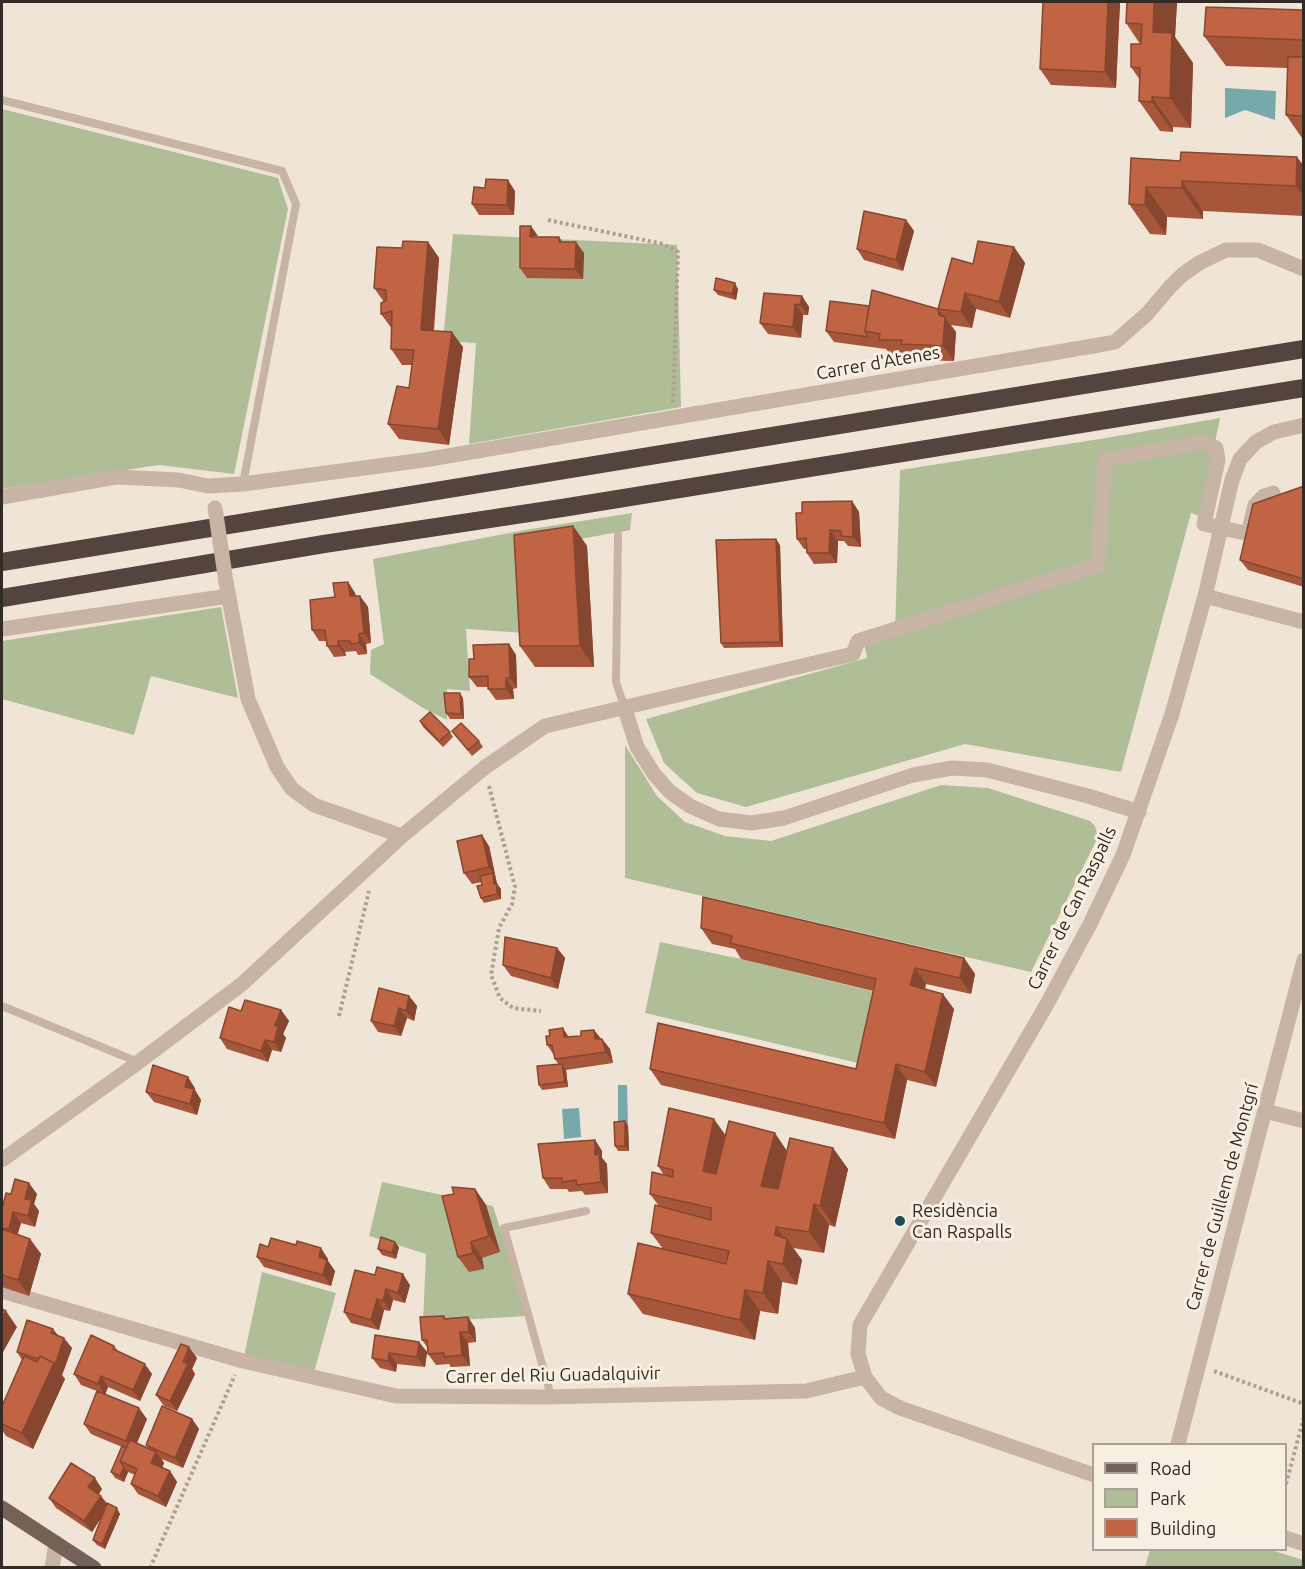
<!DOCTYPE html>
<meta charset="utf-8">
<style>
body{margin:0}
#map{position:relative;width:1305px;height:1569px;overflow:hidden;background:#f0e4d7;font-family:Ubuntu,sans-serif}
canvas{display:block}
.frame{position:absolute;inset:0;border:3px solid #322a25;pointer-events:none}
.legend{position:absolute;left:1092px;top:1443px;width:195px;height:108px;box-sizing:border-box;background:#f8efe3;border:2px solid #a9a097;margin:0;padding:8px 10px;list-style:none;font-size:18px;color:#322a25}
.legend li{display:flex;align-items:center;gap:12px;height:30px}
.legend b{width:30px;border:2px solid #a9a097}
</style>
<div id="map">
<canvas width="1305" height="1569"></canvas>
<div class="frame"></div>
<ul class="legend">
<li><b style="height:8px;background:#746157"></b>Road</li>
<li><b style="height:16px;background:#b0be98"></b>Park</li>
<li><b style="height:16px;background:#c16443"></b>Building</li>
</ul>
</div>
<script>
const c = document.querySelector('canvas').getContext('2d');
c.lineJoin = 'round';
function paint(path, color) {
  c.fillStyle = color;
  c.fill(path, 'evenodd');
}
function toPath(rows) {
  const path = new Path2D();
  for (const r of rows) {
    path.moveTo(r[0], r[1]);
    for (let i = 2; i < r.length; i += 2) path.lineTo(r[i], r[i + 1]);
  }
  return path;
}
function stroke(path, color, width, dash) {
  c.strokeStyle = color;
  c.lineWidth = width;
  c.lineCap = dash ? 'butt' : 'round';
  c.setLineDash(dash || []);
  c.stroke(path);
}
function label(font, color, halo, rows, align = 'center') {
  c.font = font + ' Ubuntu,sans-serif';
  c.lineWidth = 6;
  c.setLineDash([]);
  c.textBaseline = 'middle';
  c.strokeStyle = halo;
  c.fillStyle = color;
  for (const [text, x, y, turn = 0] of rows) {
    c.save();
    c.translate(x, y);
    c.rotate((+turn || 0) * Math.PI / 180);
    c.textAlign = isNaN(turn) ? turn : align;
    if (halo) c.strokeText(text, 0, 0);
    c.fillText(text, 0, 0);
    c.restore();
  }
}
const green = toPath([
 [2,109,278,178,288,209,234,474,159,465,2,489],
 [453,234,677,245,681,407,469,444,476,343,443,341],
 [1220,418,1200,516,1191,513,1121,772,965,744,746,807,697,793,664,763,646,719,867,658,863,637,895,631,900,470,1106,438],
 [632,513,630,530,525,549,524,633,466,629,470,691,447,689,447,720,423,708,370,674,371,650,384,644,373,559,525,530],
 [221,607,238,698,151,676,134,735,2,699,2,641],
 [625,745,657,796,685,822,725,836,771,841,941,785,988,788,1090,821,1095,826,1098,837,1031,972,625,878],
 [660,942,741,959,887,995,871,1066,645,1013],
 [382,1182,493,1206,528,1316,423,1322,426,1254,369,1236],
 [262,1272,336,1293,313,1376,243,1361],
 [1150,1550,1271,1550,1303,1560,1303,1567,1145,1567]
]);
const water = toPath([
 [1225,88,1276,91,1275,120,1245,110,1225,118],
 [618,1085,627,1085,628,1126,618,1127],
 [579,1108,581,1137,564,1139,562,1109]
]);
const path = toPath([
 [548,220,663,244,678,252,673,403],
 [489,786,515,887,512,904,499,928,491,975,500,998,513,1008,541,1011],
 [339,1016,369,891],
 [1214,1371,1304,1404],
 [1286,1484,1304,1417],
 [150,1568,235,1375]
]);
const lane = toPath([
 [2,100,282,171,296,204,243,484],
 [618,534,616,682,624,706],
 [2,1006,138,1062],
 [551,1396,504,1228,586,1211]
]);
const street = toPath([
 [2,497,116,477,179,480,208,486,243,484,424,460,1099,345,1115,342,1147,314,1169,288,1182,275,1199,263,1226,250,1258,250,1304,269],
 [226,582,248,699,277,767,292,789,314,805,402,836],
 [1205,596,1304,622],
 [2,629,229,596],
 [624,706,637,747,654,774,670,792,690,806,719,819,752,823,784,818,913,775,952,768,987,770,1088,796,1139,812],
 [1265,1111,1304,1121],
 [2,1160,132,1067,242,984,402,836,484,768,545,726,853,654,858,641,1098,565,1105,460,1202,442,1216,448,1218,460,1204,524,1245,533,1249,530,1255,505,1264,496,1273,493],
 [2,1291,243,1361,396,1396,546,1397,806,1391,865,1377],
 [1178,1444,1304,960],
 [1094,1475,900,1408,881,1398,865,1377,858,1354,860,1325,1047,1004,1090,924,1123,855,1172,714,1205,596,1232,480,1240,459,1256,442,1274,432,1304,425],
 [1286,1538,1304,1544],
 [52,1568,56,1543]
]);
const primary = toPath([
 [2,1508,94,1568]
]);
const highway = toPath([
 [2,562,1304,349],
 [2,598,324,544,562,508,1304,388]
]);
const streetBridge = toPath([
 [215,508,226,582]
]);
const wall = toPath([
 [1043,2,1120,2,1116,88,1051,85,1040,69],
 [1127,2,1177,2,1175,37,1193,63,1191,128,1173,127,1173,132,1160,131,1139,101,1140,80,1131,67,1140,44,1126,23],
 [1304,10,1304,141,1286,115,1288,68,1226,66,1204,36],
 [1131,158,1304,166,1304,216,1203,211,1203,219,1167,217,1166,235,1150,234,1129,204],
 [485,188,515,191,514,215,479,215,472,204],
 [906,220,914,231,903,271,864,260,857,249],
 [538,237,559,237,563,242,584,253,583,279,527,278,520,268],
 [428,242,439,258,434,331,463,347,449,445,399,439,388,424,409,388,412,365,402,365,391,349,392,329,381,314,384,302,374,288,402,248],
 [1014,247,1025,263,1010,318,976,309,972,328,951,325,956,332,954,361,912,360,909,356,891,355,886,349,834,342,826,331,869,306,938,309,973,264],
 [738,289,736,300,718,295,714,290],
 [802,296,809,307,808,315,803,315,801,338,768,334,760,323],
 [1304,486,1304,587,1248,570,1240,560],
 [852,501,859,512,861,547,848,546,844,541,838,541,837,563,814,564,807,553,806,549,804,549,797,539,802,513],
 [573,526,587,546,594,667,535,667,520,646],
 [780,545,783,647,724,648,721,643],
 [348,582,355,593,356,596,360,596,368,607,371,643,366,644,367,654,358,655,356,651,345,652,346,656,334,657,327,646,326,641,319,641,312,630,335,597],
 [509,644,516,655,517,688,513,689,514,699,496,700,488,689,488,687,477,687,469,677,474,659],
 [463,698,464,719,450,719,446,713],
 [420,721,450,732,453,737,443,747,423,727],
 [452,731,479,741,483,747,472,756],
 [489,846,497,884,501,889,501,899,484,903,481,898,482,885,482,882,472,884,464,873],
 [701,928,964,958,975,974,971,994,926,984,925,989,954,1009,936,1087,907,1080,895,1139,661,1085,650,1069,856,1069,873,991,741,959,735,949,712,944],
 [557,948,565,958,558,989,511,976,503,965],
 [409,996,417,1006,414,1021,407,1018,401,1036,378,1032,371,1021],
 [281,1010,289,1021,283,1034,286,1038,281,1052,272,1050,268,1062,227,1049,220,1038,241,1011],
 [594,1030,601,1039,602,1039,610,1049,613,1063,566,1070,568,1087,542,1090,539,1085,559,1065,555,1059,554,1055,547,1045,569,1037,581,1036],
 [195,1088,195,1090,201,1100,197,1115,154,1102,146,1092],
 [625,1121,628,1126,629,1151,618,1151,615,1146],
 [725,1135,787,1151,833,1148,848,1169,835,1227,829,1225,824,1253,793,1248,802,1260,797,1285,782,1282,778,1314,760,1311,755,1340,643,1314,628,1294,663,1249,651,1233,659,1206,650,1194,664,1175,658,1166],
 [595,1140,602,1151,602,1158,607,1164,608,1193,585,1195,582,1191,569,1192,567,1189,550,1189,543,1178],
 [475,1189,486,1205,500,1252,482,1258,484,1269,469,1272,458,1257],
 [11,1194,37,1194,34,1204,39,1211,35,1227,21,1223,17,1235,30,1239,41,1254,29,1296,2,1287,2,1209],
 [296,1245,328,1259,328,1261,335,1271,331,1286,264,1267,257,1257,268,1247],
 [399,1247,396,1259,382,1255,378,1249],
 [355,1270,410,1285,405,1303,393,1300,390,1311,384,1310,379,1330,351,1323,344,1312],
 [444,1316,446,1319,468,1317,475,1328,476,1342,468,1343,470,1366,451,1367,449,1364,436,1365,428,1354,428,1348,422,1340],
 [58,1335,72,1348,62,1375,65,1379,33,1449,6,1436,2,1430,2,1406,22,1360,17,1352],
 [419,1342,427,1352,425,1367,397,1364,396,1372,380,1368,372,1358],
 [114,1346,119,1352,152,1374,140,1401,108,1387,105,1395,147,1419,137,1443,148,1448,146,1445,192,1419,199,1429,183,1468,162,1459,164,1463,162,1468,170,1471,177,1482,166,1507,138,1494,131,1484,135,1475,128,1472,124,1482,115,1478,111,1472,122,1447,91,1434,84,1424,97,1391,81,1385,74,1374],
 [197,1358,192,1369,195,1374,177,1411,164,1406,156,1395],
 [102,1489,99,1494,107,1504,120,1514,105,1549,97,1545,93,1540,102,1516,92,1532,56,1508,49,1498]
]);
const shadedWall = toPath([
 [1108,2,1120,2,1116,88,1105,72],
 [1154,2,1177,2,1175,37,1193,63,1191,128,1170,98,1153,32],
 [1152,97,1173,127,1173,132,1152,102],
 [1297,157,1304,166,1304,197,1296,186],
 [508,180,515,191,514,215,507,205],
 [1182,181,1203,211,1203,219,1182,188],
 [1146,187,1167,217,1166,235,1145,205],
 [906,220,914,231,903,271,896,260],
 [531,226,538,236,530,237],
 [428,242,439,258,432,346,421,330],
 [576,242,584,253,583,279,575,269],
 [1014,247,1025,263,1010,318,999,302],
 [735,283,738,289,736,300,732,294],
 [965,293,976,309,972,328,961,312],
 [802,296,809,307,808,315,800,305],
 [795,304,803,315,801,338,793,327],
 [938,309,956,332,954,361,943,346],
 [452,332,463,347,449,445,438,429],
 [852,501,859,512,861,547,853,537],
 [573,526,587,546,594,667,580,646],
 [830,530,838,541,837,563,829,553],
 [776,539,780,545,783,647,780,642],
 [348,582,355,593,357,607,350,596],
 [360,596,368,607,371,643,364,633],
 [359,634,366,644,367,654,359,643],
 [338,641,345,652,346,656,338,646],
 [509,644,516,655,517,688,510,678],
 [506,678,513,689,514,699,506,689],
 [460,693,463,698,464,719,461,714],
 [482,835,489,846,497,884,501,889,501,899,497,894,494,884,493,873,489,867],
 [557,948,565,958,558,989,551,978],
 [964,958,975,974,971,994,960,978],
 [915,968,926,984,921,1000,910,985],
 [943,994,954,1009,936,1087,925,1072],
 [409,996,417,1006,414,1021,406,1011],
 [399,1008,407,1018,401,1036,394,1026],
 [281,1010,289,1021,283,1034,286,1038,281,1052,274,1042,275,1025],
 [563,1028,570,1039,564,1037],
 [594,1030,602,1040,595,1039],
 [602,1039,610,1049,613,1063,606,1052],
 [265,1040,272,1050,268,1062,261,1051],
 [562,1064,566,1070,568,1087,565,1082],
 [896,1064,907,1080,895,1139,884,1123],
 [188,1077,195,1088,195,1090,201,1100,197,1115,190,1104,185,1087],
 [714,1119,729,1140,718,1192,703,1171],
 [625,1121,628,1126,629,1151,625,1146],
 [775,1133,789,1154,776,1206,761,1186],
 [595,1140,602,1151,602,1158,607,1164,608,1193,601,1182,595,1155],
 [833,1148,848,1169,835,1227,820,1206],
 [29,1183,37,1194,34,1204,39,1211,35,1227,28,1216,25,1199],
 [475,1189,486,1205,500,1252,489,1236],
 [814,1204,829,1225,824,1253,809,1232],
 [13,1212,21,1223,16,1240,9,1229],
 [776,1227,787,1241,787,1239,802,1260,797,1285,783,1264,775,1235],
 [30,1239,41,1254,29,1296,18,1280],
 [395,1242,399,1247,396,1259,392,1253],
 [471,1242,482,1258,484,1269,473,1253],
 [321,1248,328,1259,328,1261,335,1271,331,1286,323,1275,319,1257],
 [768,1261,782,1282,778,1314,763,1293],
 [403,1274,410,1285,405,1303,398,1293],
 [386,1289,393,1300,390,1311,383,1301],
 [745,1290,760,1311,755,1340,740,1320],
 [377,1299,384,1310,379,1330,371,1320],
 [6,1311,17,1327,2,1354,2,1318],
 [468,1317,475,1328,476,1342,469,1332],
 [53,1329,61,1339,51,1333],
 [460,1332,468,1343,470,1366,462,1355],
 [64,1338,72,1348,62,1375,65,1379,33,1449,22,1433],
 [419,1342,427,1352,425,1367,417,1357],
 [189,1347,197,1358,192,1369,195,1374,177,1411,170,1401],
 [389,1353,397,1364,396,1372,388,1361],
 [145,1364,152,1374,140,1401,133,1390],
 [101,1376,108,1387,105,1395,98,1384],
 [139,1408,147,1419,133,1452,126,1441],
 [192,1419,199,1429,183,1468,175,1458],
 [156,1452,164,1463,159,1474,151,1463],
 [124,1467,128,1472,124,1482,120,1476],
 [170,1471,177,1482,166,1507,158,1496],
 [95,1478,102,1489,96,1498,88,1487],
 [101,1496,109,1506,92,1532,84,1521],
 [117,1508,120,1514,105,1549,102,1544]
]);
const building = toPath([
 [1043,2,1108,2,1105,72,1040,69,1043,2],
 [1127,2,1154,2,1153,32,1172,33,1170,98,1152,97,1152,102,1139,101,1140,68,1131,67,1131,44,1141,44,1142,24,1126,23,1127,2],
 [1206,7,1304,10,1304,40,1204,36,1206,7],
 [1288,57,1304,57,1304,116,1286,115,1288,57],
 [1181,152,1297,157,1296,186,1182,181,1182,188,1146,187,1145,205,1129,204,1131,158,1180,161,1181,152],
 [486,179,508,180,507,205,472,204,474,187,485,188,486,179],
 [864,211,906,220,896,260,857,249,864,211],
 [520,226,531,226,530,237,559,237,559,242,576,242,575,269,520,268,520,226],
 [403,241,428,242,421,330,452,332,438,429,388,424,397,386,409,388,414,350,391,349,392,311,381,314,381,303,386,301,386,290,374,288,377,247,402,248,403,241],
 [978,241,1014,247,999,302,965,293,961,312,938,309,952,258,973,264,978,241],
 [716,278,735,283,732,294,714,290,716,278],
 [872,290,938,309,939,315,945,317,943,346,901,344,902,340,879,340,880,334,865,331,872,290],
 [764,293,802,296,800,305,795,304,793,327,760,323,764,293],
 [830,301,869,306,865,331,868,337,826,331,830,301],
 [1304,486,1304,579,1240,560,1253,504,1304,486],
 [852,501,853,537,841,536,841,531,830,530,829,553,807,553,806,538,797,539,796,513,802,513,802,502,852,501],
 [573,526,580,646,520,646,514,535,573,526],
 [776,539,780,642,721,643,716,540,776,539],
 [348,582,350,596,360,596,364,633,359,634,359,643,351,644,350,641,338,641,338,646,327,646,325,630,312,630,310,600,335,597,333,583,348,582],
 [509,644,510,678,506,678,506,689,488,689,488,676,469,677,469,659,474,659,473,645,509,644],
 [444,693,460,693,461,714,446,713,444,693],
 [430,712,450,732,439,741,420,721,430,712],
 [461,723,479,741,468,750,452,731,461,723],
 [482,835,489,867,464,873,457,841,482,835],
 [493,873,494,884,497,884,497,894,481,898,477,886,482,885,480,876,493,873],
 [703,897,964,958,960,978,915,968,910,985,943,994,925,1072,896,1064,884,1123,650,1069,658,1023,856,1069,876,979,730,943,732,936,701,928,703,897],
 [505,937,557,948,551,978,503,965,505,937],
 [379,988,409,996,406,1011,399,1008,394,1026,371,1021,379,988],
 [245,1000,281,1010,275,1025,278,1027,274,1042,265,1040,261,1051,220,1038,229,1007,241,1011,245,1000],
 [563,1028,564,1037,581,1036,581,1031,594,1030,595,1039,602,1039,606,1052,555,1059,552,1045,547,1045,546,1036,550,1036,549,1030,563,1028],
 [562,1064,565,1082,539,1085,537,1066,562,1064],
 [153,1065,188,1077,185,1087,194,1089,190,1104,146,1092,153,1065],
 [669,1108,714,1119,703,1171,716,1174,729,1121,775,1133,761,1186,778,1189,790,1138,833,1148,820,1206,814,1204,809,1232,776,1227,775,1235,787,1239,783,1264,768,1261,763,1293,745,1290,740,1320,628,1294,638,1243,726,1264,729,1251,651,1233,655,1205,711,1220,711,1208,650,1194,652,1172,673,1177,673,1170,658,1166,669,1108],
 [625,1121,625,1146,615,1146,614,1122,625,1121],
 [595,1140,595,1155,599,1154,601,1182,577,1185,576,1180,562,1182,562,1178,543,1178,538,1144,595,1140],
 [15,1179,29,1183,25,1199,32,1200,28,1216,13,1212,9,1229,2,1228,2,1209,6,1193,11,1194,15,1179],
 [452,1187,475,1189,489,1236,471,1242,473,1253,458,1257,442,1196,454,1194,452,1187],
 [2,1229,30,1239,18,1280,2,1275,2,1229],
 [381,1237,395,1242,392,1253,378,1249,381,1237],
 [271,1238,296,1245,297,1241,321,1248,319,1257,327,1260,323,1275,257,1257,260,1244,268,1247,271,1238],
 [377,1267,403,1274,398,1293,386,1289,383,1301,377,1299,371,1320,344,1312,355,1270,375,1275,377,1267],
 [2,1309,6,1311,2,1318,2,1309],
 [444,1316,444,1319,468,1317,469,1332,460,1332,462,1355,444,1357,444,1353,428,1354,427,1340,422,1340,420,1317,444,1316],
 [27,1320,53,1329,51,1333,64,1338,55,1365,54,1363,40,1356,39,1359,17,1352,27,1320],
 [91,1335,114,1346,113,1349,145,1364,133,1390,101,1376,98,1384,74,1374,91,1335],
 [375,1335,419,1342,417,1357,389,1353,388,1361,372,1358,375,1335],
 [181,1344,189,1347,183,1362,188,1364,170,1401,156,1395,181,1344],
 [24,1356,37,1362,40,1356,54,1363,22,1433,2,1424,2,1406,24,1356],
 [97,1391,139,1408,126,1441,84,1424,97,1391],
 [162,1406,192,1419,175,1458,146,1445,162,1406],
 [130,1440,156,1452,151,1463,170,1471,158,1496,131,1484,137,1469,120,1461,130,1440],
 [122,1446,126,1448,120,1461,124,1467,120,1476,111,1472,122,1446],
 [71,1463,95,1478,88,1487,101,1496,84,1521,49,1498,71,1463],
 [107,1503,117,1508,102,1544,93,1540,107,1503]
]);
const markers = [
 [900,1221,6,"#1d4d52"]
];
const streetNames = [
 ["Carrer d'Atenes",878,363,-10],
 ["Carrer de Can Raspalls",1072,908,-64],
 ["Carrer de Guillem de Montgrí",1222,1197,-75],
 ["Carrer del Riu Guadalquivir",553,1375,-1]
];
const poiNames = [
 ["Residència",912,1211],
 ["Can Raspalls",912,1232]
];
paint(green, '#b0be98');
paint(water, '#77a8ab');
stroke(path, '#b29e8e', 4, [3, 3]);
stroke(lane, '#c7b4a4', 8);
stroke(street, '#c7b4a4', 15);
stroke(primary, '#746157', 15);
stroke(highway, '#53443d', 18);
stroke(streetBridge, '#c7b4a4', 15);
paint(wall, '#a6563a');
paint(shadedWall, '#87462f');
paint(building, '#c16443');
stroke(building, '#87462f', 1.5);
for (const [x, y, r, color] of markers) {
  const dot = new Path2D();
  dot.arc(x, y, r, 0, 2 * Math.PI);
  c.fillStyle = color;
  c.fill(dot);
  stroke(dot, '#f8efe3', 2);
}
label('18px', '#322a25', '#f8efe3', streetNames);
label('18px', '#322a25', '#f8efe3', poiNames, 'left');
</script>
